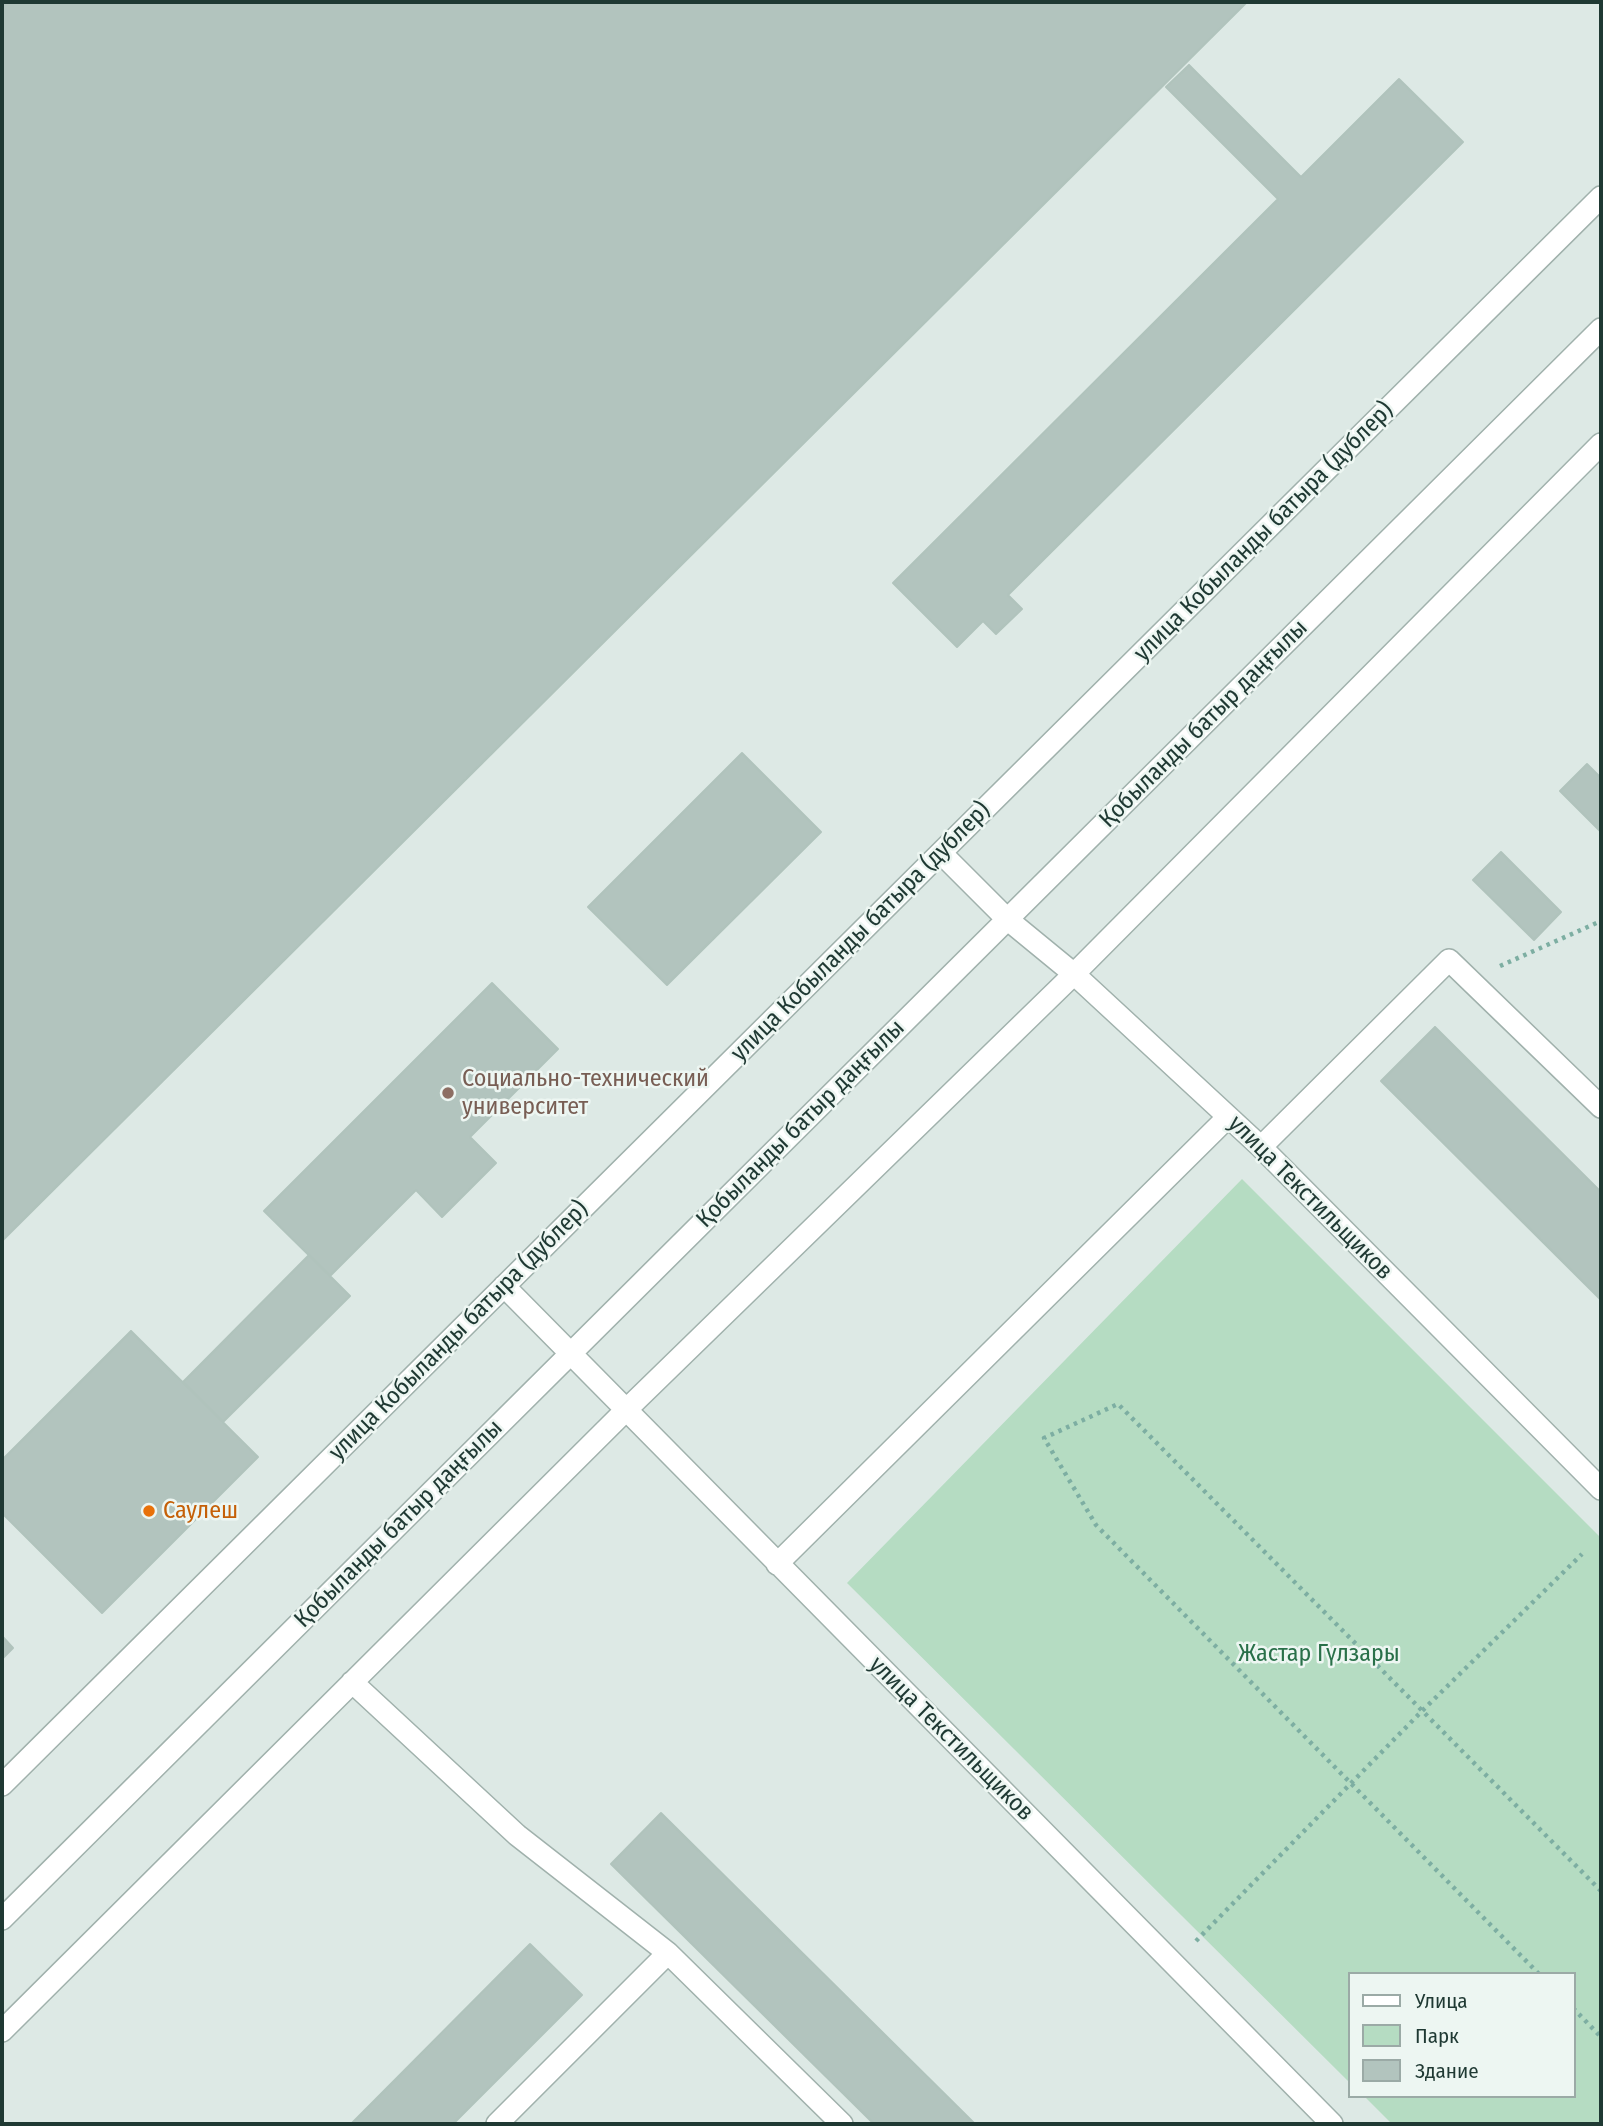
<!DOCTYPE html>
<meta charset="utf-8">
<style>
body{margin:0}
#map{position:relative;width:1603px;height:2126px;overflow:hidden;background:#dde9e5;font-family:"Fira Sans Condensed",sans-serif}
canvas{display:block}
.frame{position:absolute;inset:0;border:4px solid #1f3933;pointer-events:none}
.legend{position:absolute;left:1348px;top:1972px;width:228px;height:126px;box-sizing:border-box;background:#edf6f2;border:2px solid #9baaa6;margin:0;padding:9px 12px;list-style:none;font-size:21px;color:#1f3933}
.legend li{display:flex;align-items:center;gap:14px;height:35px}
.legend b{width:35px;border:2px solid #9baaa6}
</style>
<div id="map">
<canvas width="1603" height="2126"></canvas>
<div class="frame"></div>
<ul class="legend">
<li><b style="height:9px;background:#fff"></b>Улица</li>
<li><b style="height:19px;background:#b5dcc2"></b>Парк</li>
<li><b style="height:19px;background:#b2c4be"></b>Здание</li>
</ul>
</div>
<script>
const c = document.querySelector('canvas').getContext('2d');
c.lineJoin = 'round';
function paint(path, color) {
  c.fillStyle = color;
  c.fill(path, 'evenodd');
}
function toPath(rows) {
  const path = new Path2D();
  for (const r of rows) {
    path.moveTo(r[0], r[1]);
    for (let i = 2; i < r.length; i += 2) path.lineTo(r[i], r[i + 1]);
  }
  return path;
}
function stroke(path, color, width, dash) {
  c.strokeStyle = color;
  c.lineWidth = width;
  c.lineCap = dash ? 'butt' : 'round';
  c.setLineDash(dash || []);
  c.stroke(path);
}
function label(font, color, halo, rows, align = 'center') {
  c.font = font + ' "Fira Sans Condensed",sans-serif';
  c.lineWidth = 5;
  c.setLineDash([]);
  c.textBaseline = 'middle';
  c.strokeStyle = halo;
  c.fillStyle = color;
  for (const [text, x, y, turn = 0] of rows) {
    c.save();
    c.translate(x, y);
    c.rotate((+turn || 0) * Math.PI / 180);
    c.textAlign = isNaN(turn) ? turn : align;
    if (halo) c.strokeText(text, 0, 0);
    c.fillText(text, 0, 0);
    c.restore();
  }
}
const green = toPath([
 [1242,1179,1601,1538,1601,2124,1392,2124,1364,2096,1573,2096,1573,1974,1349,1974,1349,2082,847,1583]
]);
const building = toPath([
 [2,2,1247,2,2,1241,2,2],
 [1189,65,1301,177,1399,79,1463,142,1008,595,1022,609,996,634,983,621,957,647,893,583,1278,199,1166,87,1189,65],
 [742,753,821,832,667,985,588,907,742,753],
 [1587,764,1601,778,1601,832,1560,791,1587,764],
 [1501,852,1561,912,1534,940,1473,880,1501,852],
 [492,983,558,1049,470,1137,496,1163,442,1217,416,1190,330,1276,264,1211,492,983],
 [1435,1027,1601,1192,1601,1300,1381,1081,1435,1027],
 [309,1255,350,1296,223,1422,183,1382,309,1255],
 [131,1331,258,1457,102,1613,2,1513,2,1460,131,1331],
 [2,1636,13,1648,2,1659,2,1636],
 [661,1813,975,2124,874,2124,611,1864,661,1813],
 [530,1944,582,1995,453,2124,351,2124,530,1944]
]);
const path = toPath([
 [1500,966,1601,921],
 [1196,1941,1422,1711,1582,1554],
 [1539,1974,1096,1525,1044,1438,1118,1404,1601,1891],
 [1573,2008,1601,2037]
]);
const minor = toPath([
 [941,853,1007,919,1074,974,1261,1147,1601,1489],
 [1261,1147,1449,960,1601,1107],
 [504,1286,1332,2124],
 [777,1564,1228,1117],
 [352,1682,517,1835,668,1953,842,2124],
 [2,1785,1601,197],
 [2,1919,1601,329],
 [2,2031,625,1411,1074,974,1601,444],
 [497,2124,668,1953]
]);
const markers = [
 [448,1093,7,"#8d6e63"],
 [149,1511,7,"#e8710a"]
];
const streetNames = [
 ["улица Кобыланды батыра (дублер)",1264,532,-45],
 ["Қобыланды батыр даңғылы",1204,724,-45],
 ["улица Кобыланды батыра (дублер)",861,932,-45],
 ["Қобыланды батыр даңғылы",801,1124,-45],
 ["улица Текстильщиков",1310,1198,45],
 ["улица Кобыланды батыра (дублер)",459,1331,-45],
 ["Қобыланды батыр даңғылы",399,1524,-45],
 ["улица Текстильщиков",951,1739,45]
];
const educationNames = [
 ["Социально-технический",462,1079],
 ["университет",462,1107]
];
const foodNames = [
 ["Саулеш",163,1511]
];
const parkNames = [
 ["Жастар Гүлзары",1319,1654]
];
paint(green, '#b5dcc2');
paint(building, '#b2c4be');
stroke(building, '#b0c3bc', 2);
stroke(minor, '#a0b1ac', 24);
stroke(path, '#7daea2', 4.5, [3.5, 5]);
stroke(minor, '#fff', 21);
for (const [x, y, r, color] of markers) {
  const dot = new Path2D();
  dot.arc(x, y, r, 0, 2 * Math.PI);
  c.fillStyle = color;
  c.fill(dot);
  stroke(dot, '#edf6f2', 2.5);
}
label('24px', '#1f3933', '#edf6f2', streetNames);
label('24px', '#785e54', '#edf6f2', educationNames, 'left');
label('24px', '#c56008', '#edf6f2', foodNames, 'left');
label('24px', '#297049', '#edf6f2', parkNames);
</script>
